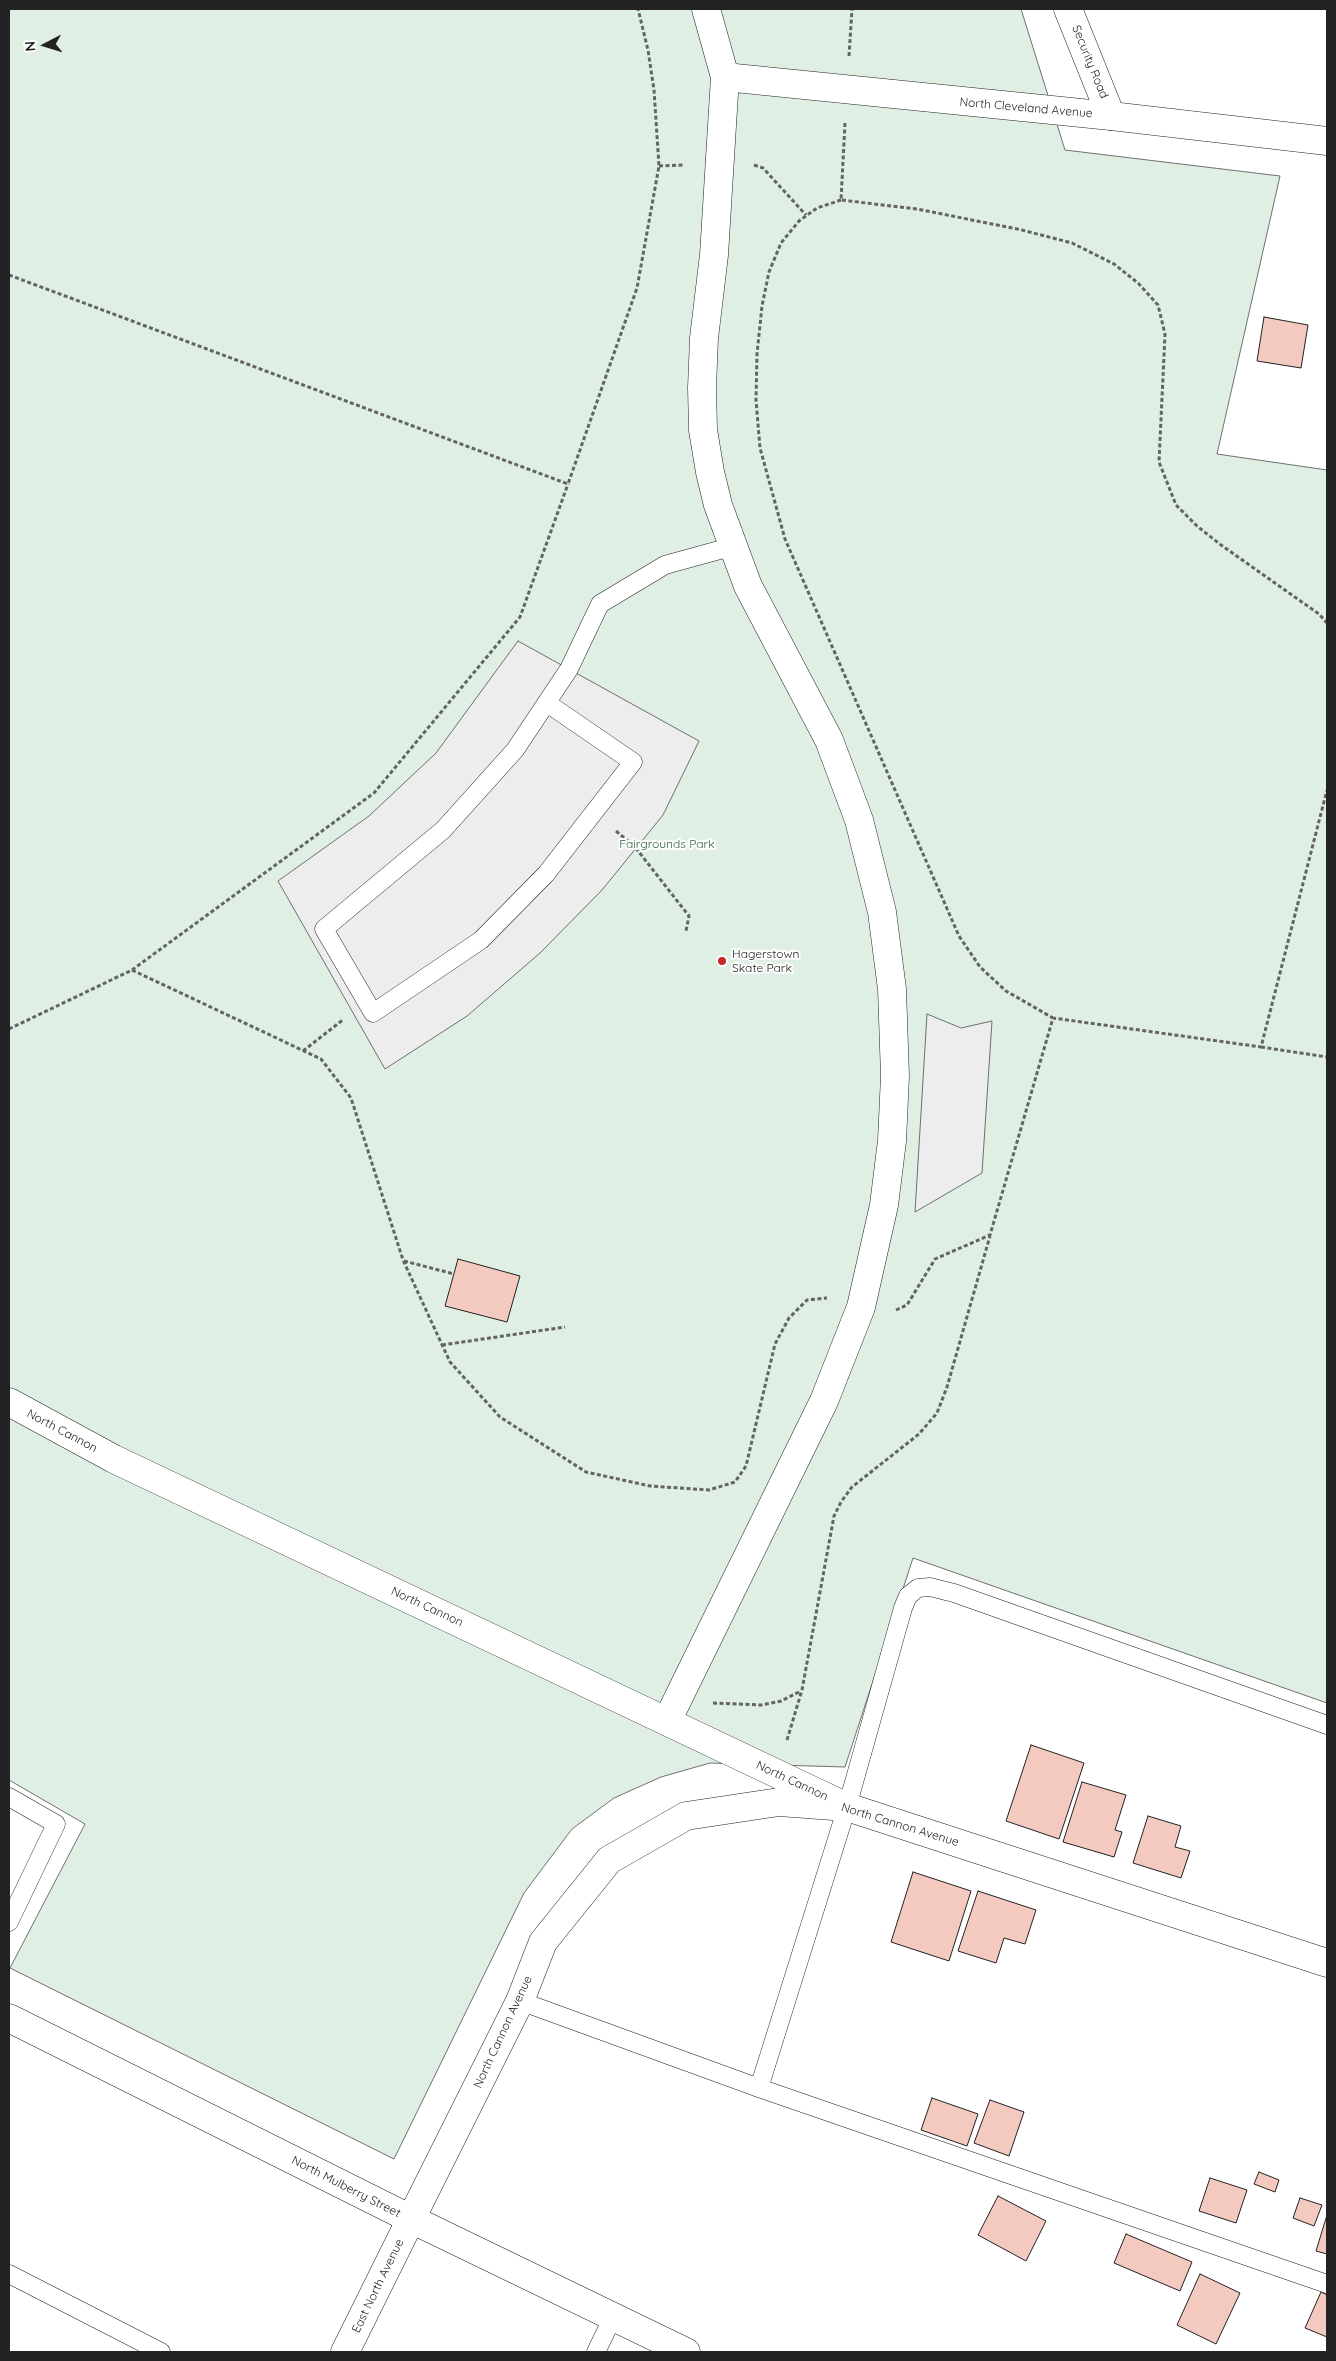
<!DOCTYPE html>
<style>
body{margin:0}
#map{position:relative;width:1336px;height:2361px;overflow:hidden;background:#fff;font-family:Quicksand,sans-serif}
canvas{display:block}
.frame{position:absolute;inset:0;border:10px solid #222;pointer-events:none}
.north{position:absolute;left:20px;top:20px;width:50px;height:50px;-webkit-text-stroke:4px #fff;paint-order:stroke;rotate:265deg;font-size:14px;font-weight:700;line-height:20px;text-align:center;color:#222}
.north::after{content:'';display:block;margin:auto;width:18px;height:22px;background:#222;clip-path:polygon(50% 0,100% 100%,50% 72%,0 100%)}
</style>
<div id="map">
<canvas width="1336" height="2361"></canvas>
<div class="frame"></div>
<div class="north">N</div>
</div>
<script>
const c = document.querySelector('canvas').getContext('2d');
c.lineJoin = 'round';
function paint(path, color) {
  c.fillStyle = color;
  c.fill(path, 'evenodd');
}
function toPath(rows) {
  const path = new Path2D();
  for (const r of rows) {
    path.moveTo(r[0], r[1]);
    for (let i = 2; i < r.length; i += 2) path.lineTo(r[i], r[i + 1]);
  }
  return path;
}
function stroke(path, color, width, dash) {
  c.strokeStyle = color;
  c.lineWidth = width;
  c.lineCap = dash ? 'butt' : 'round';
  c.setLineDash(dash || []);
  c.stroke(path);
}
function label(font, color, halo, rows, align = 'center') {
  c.font = font + ' Quicksand,sans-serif';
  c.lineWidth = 4;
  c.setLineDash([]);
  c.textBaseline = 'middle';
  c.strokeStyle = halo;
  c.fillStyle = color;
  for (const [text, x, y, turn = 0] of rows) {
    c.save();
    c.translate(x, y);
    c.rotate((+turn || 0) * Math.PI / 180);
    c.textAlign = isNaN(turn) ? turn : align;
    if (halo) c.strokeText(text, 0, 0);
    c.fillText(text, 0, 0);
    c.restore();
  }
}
const green = toPath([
 [9,9,1021,9,1065,150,1280,176,1217,454,1327,470,1327,1703,913,1558,845,1767,710,1763,661,1777,614,1798,572,1829,524,1893,394,2159,10,1968,85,1824,9,1780,9,9]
]);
const parking = toPath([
 [518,641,699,741,663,815,602,890,540,953,467,1016,385,1069,278,881,369,816,436,753,518,641],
 [927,1014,961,1028,992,1021,982,1173,915,1212,927,1014]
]);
const building = toPath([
 [1264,317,1308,325,1301,368,1257,361,1264,317],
 [458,1259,520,1276,507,1322,445,1306,458,1259],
 [1031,1745,1084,1763,1059,1839,1006,1821,1031,1745],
 [1082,1782,1126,1795,1115,1830,1122,1832,1114,1857,1063,1842,1082,1782],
 [1148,1816,1181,1826,1175,1847,1190,1851,1181,1878,1133,1863,1148,1816],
 [913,1872,971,1891,949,1961,891,1942,913,1872],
 [978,1891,1036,1910,1025,1944,1004,1938,996,1963,958,1951,978,1891],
 [932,2098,978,2114,967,2146,921,2130,932,2098],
 [990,2100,1024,2112,1009,2156,974,2143,990,2100],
 [1259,2172,1279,2180,1275,2192,1254,2184,1259,2172],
 [1210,2178,1247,2190,1236,2223,1199,2211,1210,2178],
 [998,2196,1046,2221,1026,2261,978,2235,998,2196],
 [1300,2198,1322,2205,1314,2226,1293,2218,1300,2198],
 [1327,2215,1327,2254,1316,2251,1327,2215],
 [1126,2234,1192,2262,1180,2291,1114,2263,1126,2234],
 [1200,2274,1240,2293,1216,2344,1177,2325,1200,2274],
 [1321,2292,1327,2295,1327,2337,1305,2328,1321,2292]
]);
const path = toPath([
 [849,56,852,9],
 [845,123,841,200,917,209,1022,230,1072,243,1114,264,1138,283,1158,305,1165,334,1159,462,1176,505,1197,526,1221,545,1319,614,1327,623],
 [754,165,763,168,806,215],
 [659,166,685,165],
 [841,200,817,208,799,221,781,243,769,272,762,306,757,354,756,400,760,448,785,539,959,936,980,967,1006,991,1053,1018],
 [9,275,568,484,637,288,659,166,654,90,648,50,638,9],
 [616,831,635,847,689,916,686,931],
 [132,970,374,793,520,617,568,484],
 [9,1029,132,970,321,1059,351,1098,403,1260,450,1362,500,1417,586,1472,650,1486,709,1490,735,1482,746,1466,775,1344,789,1318,807,1300,827,1298],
 [1261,1047,1327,1057],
 [303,1051,344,1019],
 [404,1261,454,1274],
 [896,1310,907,1305,935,1259,990,1235,1053,1018,1261,1047,1327,790],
 [442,1345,565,1327],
 [713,1703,761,1705,781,1701,801,1691],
 [787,1740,802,1690,834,1516,841,1502,852,1487,919,1434,937,1413,947,1387,990,1236]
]);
const lane = toPath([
 [547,703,633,762,546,874,481,940,373,1013,324,929,443,830,515,750,569,669,600,604,665,565,734,546],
 [9,1797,56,1824,9,1922],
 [520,2001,759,2088,1327,2284],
 [759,2088,847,1807,903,1608,908,1596,918,1588,930,1587,954,1593,1327,1725],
 [9,2274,161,2352],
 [596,2352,613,2317]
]);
const street = toPath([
 [725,77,1111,116],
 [9,1402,114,1459,847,1807],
 [667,1721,824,1401,861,1307,884,1205,892,1141,895,1076,892,989,882,912,859,820,829,740,748,586,718,505,710,472,703,430,702,388,704,338,714,255,725,77,706,9],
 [345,2352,411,2219]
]);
const secondary = toPath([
 [1068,9,1111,116,1327,141],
 [9,2018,411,2219,686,2352],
 [411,2219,520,2001,543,1942,609,1860,686,1816,779,1802,847,1807,1327,1963]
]);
const markers = [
 [722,961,5,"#c62828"]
];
const streetNames = [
 ["Security Road",1090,62,68],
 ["North Cleveland Avenue",1026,108,5],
 ["North Cannon",62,1431,28],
 ["North Cannon",427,1607,25],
 ["North Cannon",792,1781,25],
 ["North Cannon Avenue",900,1825,17],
 ["North Cannon Avenue",503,2032,-65],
 ["North Mulberry Street",346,2187,27],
 ["East North Avenue",378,2286,-64]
];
const parkNames = [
 ["Fairgrounds Park",667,844]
];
const poiNames = [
 ["Hagerstown",732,954],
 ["Skate Park",732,968]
];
paint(green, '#e0efe3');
stroke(green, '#6f6f6f', 1);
paint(parking, '#ededed');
stroke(parking, '#6f6f6f', 1);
paint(building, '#f3c9c0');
stroke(building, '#222', 1);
stroke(lane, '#222', 19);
stroke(street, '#222', 29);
stroke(secondary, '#222', 29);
stroke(path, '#646464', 3, [4, 2.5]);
stroke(lane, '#fff', 18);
stroke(street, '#fff', 28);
stroke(secondary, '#fff', 28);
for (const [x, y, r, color] of markers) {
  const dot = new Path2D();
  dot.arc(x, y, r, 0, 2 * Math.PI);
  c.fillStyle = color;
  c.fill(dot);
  stroke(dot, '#fff', 2);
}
label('12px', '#222', '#fff', streetNames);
label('12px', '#2f5e38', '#fff', parkNames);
label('12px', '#222', '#fff', poiNames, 'left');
</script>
